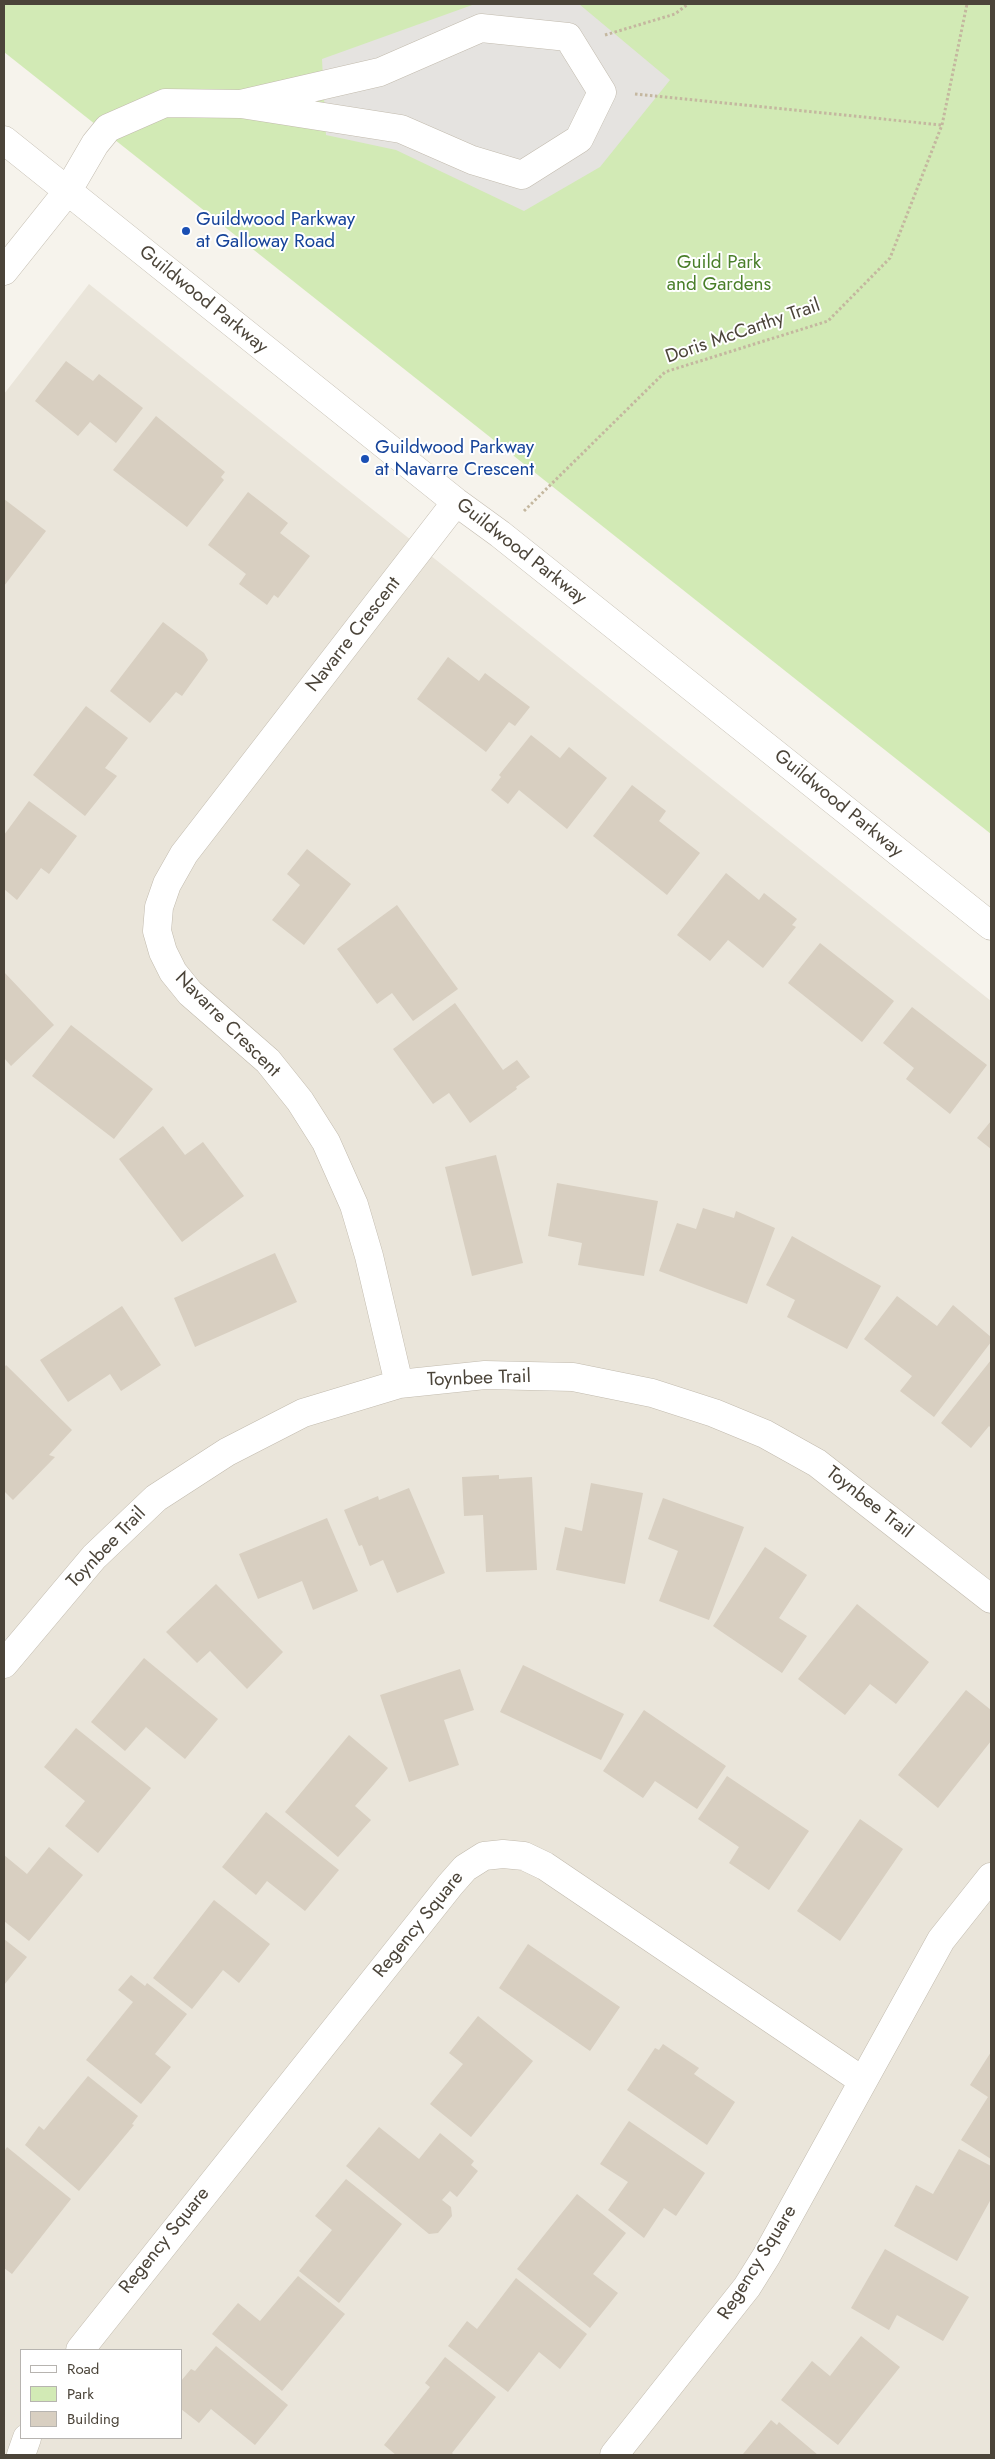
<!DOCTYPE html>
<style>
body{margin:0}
#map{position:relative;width:995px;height:2459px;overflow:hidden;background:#f6f3ec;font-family:Jost,sans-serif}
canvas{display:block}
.frame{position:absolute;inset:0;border:5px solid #4b4439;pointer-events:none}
.legend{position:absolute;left:20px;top:2349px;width:162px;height:90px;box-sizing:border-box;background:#fff;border:1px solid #b7b4b0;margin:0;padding:6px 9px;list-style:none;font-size:15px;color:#4b4439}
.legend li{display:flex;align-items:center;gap:10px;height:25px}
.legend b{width:25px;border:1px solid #b7b4b0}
</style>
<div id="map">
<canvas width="995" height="2459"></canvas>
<div class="frame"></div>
<ul class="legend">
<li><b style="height:6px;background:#fff"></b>Road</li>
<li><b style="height:14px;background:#d2eab5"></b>Park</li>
<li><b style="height:14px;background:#d8cfc1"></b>Building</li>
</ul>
</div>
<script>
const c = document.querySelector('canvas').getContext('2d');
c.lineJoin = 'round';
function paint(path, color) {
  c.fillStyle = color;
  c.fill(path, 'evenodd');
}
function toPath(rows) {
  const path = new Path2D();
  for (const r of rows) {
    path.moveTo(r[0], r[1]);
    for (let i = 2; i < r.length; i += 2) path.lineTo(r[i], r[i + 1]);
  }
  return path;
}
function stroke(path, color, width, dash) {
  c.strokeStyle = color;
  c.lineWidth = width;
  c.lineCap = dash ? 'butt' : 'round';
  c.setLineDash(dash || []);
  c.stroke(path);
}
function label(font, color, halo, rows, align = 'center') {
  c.font = font + ' Jost,sans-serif';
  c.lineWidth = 4;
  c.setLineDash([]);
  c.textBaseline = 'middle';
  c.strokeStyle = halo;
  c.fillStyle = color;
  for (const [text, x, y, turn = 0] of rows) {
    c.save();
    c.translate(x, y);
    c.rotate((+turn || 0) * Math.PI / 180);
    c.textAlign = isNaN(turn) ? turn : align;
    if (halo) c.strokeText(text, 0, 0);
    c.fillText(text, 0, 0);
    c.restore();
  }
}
const residential = toPath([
 [89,284,991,1001,991,2455,4,2455,4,394],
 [21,2350,181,2350,181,2438,21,2438]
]);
const green = toPath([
 [4,4,991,4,991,834,4,52]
]);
const parking = toPath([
 [475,4,579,4,670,80,600,167,524,211,396,150,326,135,322,59]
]);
const building = toPath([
 [66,361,93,381,99,374,143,408,116,443,90,422,78,436,35,401],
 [156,416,225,472,221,477,224,480,187,527,113,470],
 [248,492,288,523,280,533,310,556,278,598,274,595,267,605,239,584,246,574,208,545],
 [4,499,46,531,4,586],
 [163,622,204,653,208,660,182,696,176,692,150,723,110,691],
 [448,657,479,681,485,673,530,707,515,726,509,722,486,752,417,699],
 [86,706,128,738,105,768,117,776,85,816,33,775],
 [531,735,560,758,569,747,607,778,567,829,519,790,508,804,491,790,501,777,499,775],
 [632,785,666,811,659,821,700,853,667,895,593,836],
 [29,801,77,836,49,874,41,868,17,900,4,889,4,835],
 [307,849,351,884,304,945,272,920,300,885,287,874],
 [726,873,759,900,764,893,797,919,792,925,796,927,763,968,728,940,710,961,677,935],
 [397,905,458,989,413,1021,392,993,377,1004,337,949],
 [820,943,894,1001,862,1042,788,983],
 [4,972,54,1025,11,1066,4,1058],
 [455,1003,503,1070,517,1060,530,1077,516,1087,517,1089,470,1123,449,1093,433,1104,393,1049],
 [912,1007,987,1065,950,1114,906,1079,914,1068,883,1043],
 [71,1025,153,1089,114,1139,32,1076],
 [991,1121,991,1149,977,1138],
 [163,1126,185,1155,203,1142,244,1196,182,1242,119,1159],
 [496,1155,523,1263,472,1276,445,1167],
 [557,1183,658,1201,644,1276,578,1265,582,1243,548,1236],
 [703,1208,734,1218,736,1211,775,1228,747,1304,659,1271,677,1223,696,1229],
 [792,1236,881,1286,847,1349,787,1317,795,1300,766,1285],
 [275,1253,297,1302,195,1347,174,1298],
 [897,1296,937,1326,953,1305,991,1337,991,1342,934,1417,900,1391,912,1376,864,1339],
 [122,1306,161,1365,121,1391,110,1374,68,1402,40,1360],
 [991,1360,991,1428,989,1426,971,1448,941,1423],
 [6,1365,72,1430,49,1455,55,1457,13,1500,4,1491,4,1368],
 [499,1475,499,1479,532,1477,537,1570,486,1572,483,1515,464,1516,462,1477],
 [591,1483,643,1493,625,1584,556,1570,565,1527,582,1531],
 [409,1488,445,1573,397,1593,383,1560,370,1566,362,1545,359,1546,344,1510,378,1496,379,1500],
 [663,1498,744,1527,709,1620,659,1601,678,1551,648,1539],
 [327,1518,358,1591,313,1610,302,1581,258,1599,239,1554],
 [765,1547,807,1575,779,1618,807,1636,782,1673,713,1626],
 [216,1584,283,1652,247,1689,210,1651,197,1663,166,1632],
 [857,1604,929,1662,896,1704,870,1684,845,1715,798,1679],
 [144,1658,218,1719,185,1759,146,1727,125,1751,91,1722],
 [523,1665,624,1714,601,1760,500,1712],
 [460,1669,474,1710,444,1720,459,1765,409,1782,380,1695],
 [966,1690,991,1710,991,1741,938,1808,898,1775],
 [644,1710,726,1766,697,1809,655,1781,643,1798,603,1771],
 [76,1728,151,1788,98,1853,65,1826,85,1801,44,1767],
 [349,1735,388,1768,355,1806,371,1820,338,1857,285,1812],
 [727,1776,809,1831,769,1890,729,1863,739,1847,698,1819],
 [266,1812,339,1870,305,1911,267,1881,256,1895,222,1867],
 [860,1819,903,1849,840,1941,797,1911],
 [49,1847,83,1875,29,1941,4,1921,4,1855,27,1874],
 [214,1900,270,1944,239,1983,223,1970,192,2009,153,1978],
 [4,1939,27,1957,4,1985],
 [528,1944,620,2007,590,2051,499,1988],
 [131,1975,145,1986,147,1983,187,2014,155,2054,171,2067,141,2104,86,2060,133,2002,118,1990],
 [478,2016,533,2061,471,2137,430,2104,463,2064,449,2053],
 [663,2044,699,2068,694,2074,735,2102,707,2145,627,2090,655,2048,659,2050],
 [991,2052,991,2159,961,2140,988,2097,970,2085],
 [88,2076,138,2116,132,2124,134,2125,79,2191,25,2145,39,2126,44,2130],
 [629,2121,705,2173,676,2216,664,2208,644,2238,608,2210,628,2182,600,2164],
 [379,2127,419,2159,440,2133,474,2161,471,2165,478,2171,457,2197,450,2191,442,2200,451,2207,452,2216,438,2233,429,2234,346,2166],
 [7,2147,71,2199,12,2274,4,2268,4,2152],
 [959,2149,991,2166,991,2199,957,2261,894,2226,916,2185,933,2194],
 [346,2179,402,2224,339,2303,299,2271,332,2230,315,2216],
 [577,2194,626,2233,593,2274,618,2293,590,2328,517,2269],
 [885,2249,969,2297,943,2341,897,2315,889,2330,851,2308],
 [298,2276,345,2314,282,2391,212,2334,238,2303,260,2321],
 [516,2278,587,2334,560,2369,539,2352,508,2392,448,2346,467,2321,477,2329],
 [861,2336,900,2367,838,2445,781,2400,812,2361,830,2376],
 [216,2346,288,2405,255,2445,211,2409,199,2423,181,2409,181,2381,191,2369,195,2371],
 [445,2357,496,2397,452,2453,454,2455,396,2455,384,2445,430,2387,425,2383],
 [771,2420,777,2425,779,2422,818,2455,744,2455,743,2454]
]);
const path = toPath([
 [605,35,675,14,688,4],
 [635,94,942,125],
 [524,511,665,372,828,321,890,258,942,125,967,4]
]);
const minor = toPath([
 [4,140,456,502,500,534,991,926],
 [4,271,67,192,95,144,108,128,165,103,241,104,401,129,472,160,522,175,579,139,602,92,568,37,481,28,380,72,241,104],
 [399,1384,369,1256,354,1205,326,1142,300,1101,268,1061,190,993,173,972,163,952,157,931,159,907,167,884,184,854,456,502],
 [4,1664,94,1557,156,1498,227,1452,303,1413,399,1384,485,1375,573,1377,652,1393,714,1413,765,1434,817,1463,991,1599],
 [80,2350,450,1885,465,1868,484,1856,503,1854,524,1856,545,1866,863,2081],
 [21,2455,27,2438],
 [614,2455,747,2287,767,2255,941,1940,991,1877]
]);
const markers = [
 [186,231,5,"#1a4fb4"],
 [365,459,5,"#1a4fb4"]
];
const transitNames = [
 ["Guildwood Parkway",196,220],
 ["at Galloway Road",196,242],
 ["Guildwood Parkway",375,448],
 ["at Navarre Crescent",375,470]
];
const parkNames = [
 ["Guild Park",719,263],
 ["and Gardens",719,285]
];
const streetNames = [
 ["Guildwood Parkway",203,300,39],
 ["Doris McCarthy Trail",743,332,-19],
 ["Guildwood Parkway",521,552,38],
 ["Navarre Crescent",354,635,-52],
 ["Guildwood Parkway",838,804,39],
 ["Navarre Crescent",227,1025,45],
 ["Toynbee Trail",479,1379,-2],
 ["Toynbee Trail",869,1503,38],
 ["Toynbee Trail",107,1548,-46],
 ["Regency Square",419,1925,-51],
 ["Regency Square",165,2241,-51],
 ["Regency Square",758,2263,-58]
];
paint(residential, '#eae5da');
paint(green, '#d2eab5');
paint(parking, '#e5e3e0');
paint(building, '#d8cfc1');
stroke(minor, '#c2bbae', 29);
stroke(path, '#c4b79f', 3, [2.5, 2.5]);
stroke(minor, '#fff', 28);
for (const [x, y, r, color] of markers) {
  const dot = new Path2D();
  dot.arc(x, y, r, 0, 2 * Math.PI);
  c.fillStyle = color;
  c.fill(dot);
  stroke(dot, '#fff', 2);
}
label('19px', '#164399', '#fff', transitNames, 'left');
label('19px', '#4a7f2a', '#fff', parkNames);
label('19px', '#4b4439', '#fff', streetNames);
</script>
